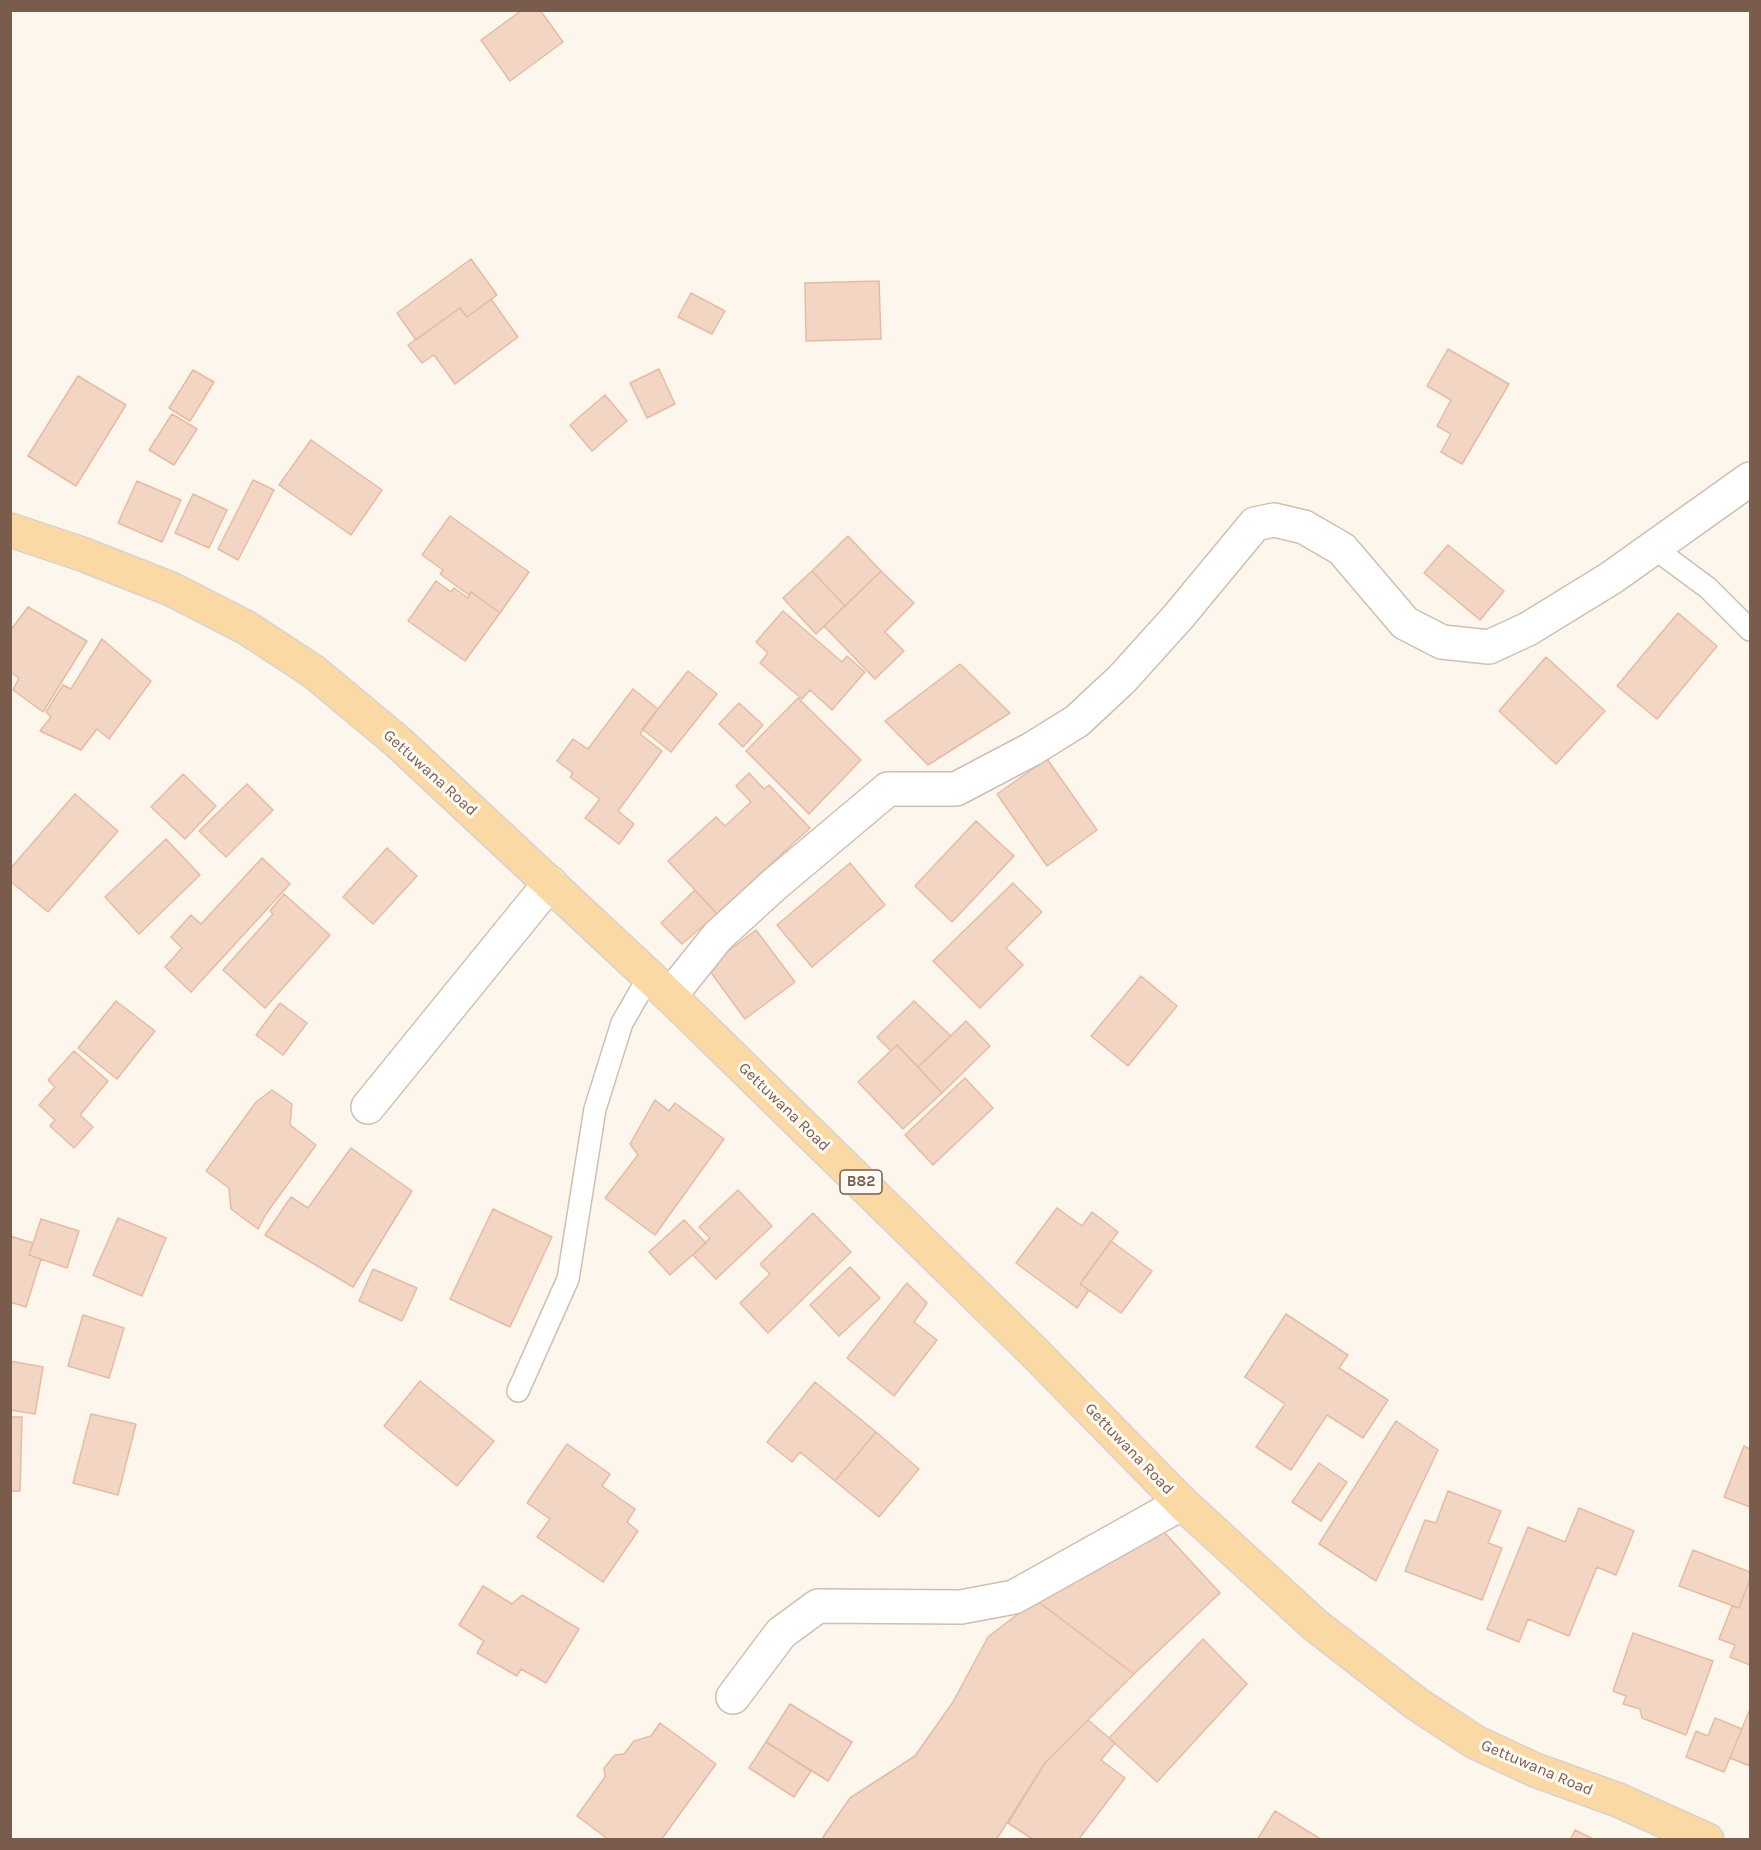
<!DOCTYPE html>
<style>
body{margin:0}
#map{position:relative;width:1761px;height:1850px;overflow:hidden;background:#fdf6ec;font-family:Karla,sans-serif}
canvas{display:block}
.frame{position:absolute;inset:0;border:12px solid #7a5c4d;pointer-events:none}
</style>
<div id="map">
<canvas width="1761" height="1850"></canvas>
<div class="frame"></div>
</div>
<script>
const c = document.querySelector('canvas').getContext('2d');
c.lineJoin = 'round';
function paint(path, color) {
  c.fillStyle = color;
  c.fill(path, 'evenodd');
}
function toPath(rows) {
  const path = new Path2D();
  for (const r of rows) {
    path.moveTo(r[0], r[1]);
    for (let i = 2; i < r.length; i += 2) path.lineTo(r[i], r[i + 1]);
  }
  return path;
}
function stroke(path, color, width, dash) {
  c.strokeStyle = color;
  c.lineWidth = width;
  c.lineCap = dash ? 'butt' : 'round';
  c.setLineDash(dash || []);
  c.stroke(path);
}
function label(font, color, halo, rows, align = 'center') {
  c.font = font + ' Karla,sans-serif';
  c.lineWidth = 6;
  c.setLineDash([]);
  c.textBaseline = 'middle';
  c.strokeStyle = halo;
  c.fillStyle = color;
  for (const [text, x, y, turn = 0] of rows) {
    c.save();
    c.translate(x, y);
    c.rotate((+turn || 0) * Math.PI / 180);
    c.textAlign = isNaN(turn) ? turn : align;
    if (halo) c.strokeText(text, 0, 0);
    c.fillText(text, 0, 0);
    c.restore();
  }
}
const building = toPath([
 [522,10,540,10,563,42,510,81,481,40,522,10],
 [471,259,497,295,467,317,460,308,416,340,397,313,471,259],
 [879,281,881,339,806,341,805,283,879,281],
 [691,293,725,311,712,334,678,317,691,293],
 [491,299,518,337,455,384,434,355,422,363,408,345,460,308,467,317,491,299],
 [1448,349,1509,384,1462,464,1441,452,1451,434,1437,426,1451,400,1427,386,1448,349],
 [659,369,675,404,647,418,630,383,659,369],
 [193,370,214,382,190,421,169,408,193,370],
 [78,376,126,405,76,486,28,456,78,376],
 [605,395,627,421,592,451,570,425,605,395],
 [172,414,197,429,174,465,149,450,172,414],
 [311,440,382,490,351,535,279,485,311,440],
 [253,480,274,490,238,560,218,549,253,480],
 [137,481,181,500,162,542,118,523,137,481],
 [193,494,227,510,209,548,175,533,193,494],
 [450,516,529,572,500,613,471,592,469,595,440,574,443,570,422,555,450,516],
 [848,536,881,571,845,606,812,571,848,536],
 [1448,545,1504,591,1480,620,1424,573,1448,545],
 [812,571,845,606,816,634,783,598,812,571],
 [881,571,914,603,885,632,904,651,875,679,824,626,881,571],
 [436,581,451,592,454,588,468,598,471,592,500,613,465,661,408,621,436,581],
 [28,607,87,641,43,712,13,690,19,678,10,672,10,631,28,607],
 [783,611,842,662,847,656,865,672,832,710,810,690,802,699,760,663,768,653,756,642,783,611],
 [1678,613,1717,646,1657,719,1617,686,1678,613],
 [102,639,151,681,109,739,97,729,81,750,40,731,51,717,46,712,63,685,71,689,102,639],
 [1546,657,1605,711,1556,764,1499,711,1546,657],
 [960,664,1010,713,928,765,885,721,960,664],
 [688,671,717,694,671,752,642,729,688,671],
 [633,689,658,709,640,734,662,751,618,811,634,824,619,844,585,818,600,799,570,777,573,773,557,761,573,739,588,749,633,689],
 [798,698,861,760,809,814,746,751,798,698],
 [739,703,763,725,743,747,719,724,739,703],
 [1047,759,1097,830,1047,866,997,794,1047,759],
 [749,773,764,789,769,785,810,828,717,914,668,861,716,817,725,826,751,802,736,786,749,773],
 [183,774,216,806,185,839,151,807,183,774],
 [247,784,273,810,226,857,199,831,247,784],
 [75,794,118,831,48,912,10,881,10,869,75,794],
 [976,821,1014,856,952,922,915,886,976,821],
 [166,839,200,875,139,934,105,897,166,839],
 [387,848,417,876,373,924,343,897,387,848],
 [262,858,290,884,191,992,165,967,182,948,171,937,191,915,201,924,262,858],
 [850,863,885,905,812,967,777,925,850,863],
 [1013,883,1042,912,1006,948,1023,965,980,1008,933,961,1013,883],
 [695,890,717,914,682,944,661,923,695,890],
 [284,894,330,935,265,1008,223,970,273,914,270,911,284,894],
 [756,930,795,982,745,1019,707,967,756,930],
 [1141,976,1177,1006,1128,1066,1091,1036,1141,976],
 [116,1001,155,1031,117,1079,78,1048,116,1001],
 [914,1001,951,1036,918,1067,897,1045,891,1051,877,1037,914,1001],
 [280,1003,307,1023,283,1055,256,1035,280,1003],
 [966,1021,990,1046,942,1093,918,1067,966,1021],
 [897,1045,942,1093,903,1129,858,1082,897,1045],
 [74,1051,108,1081,80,1115,93,1127,74,1148,50,1126,55,1120,39,1105,55,1087,48,1080,74,1051],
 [965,1078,993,1108,933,1165,905,1135,965,1078],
 [272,1090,292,1104,290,1125,316,1145,266,1214,258,1229,231,1209,229,1188,206,1171,256,1102,272,1090],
 [655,1100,669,1111,675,1103,724,1139,655,1235,605,1198,638,1155,630,1144,655,1100],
 [351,1148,412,1191,353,1287,265,1235,291,1197,308,1208,351,1148],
 [738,1190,772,1226,716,1279,693,1255,710,1238,699,1227,738,1190],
 [1057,1208,1082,1226,1092,1212,1118,1232,1080,1284,1089,1290,1077,1308,1016,1263,1057,1208],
 [493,1209,552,1237,510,1327,450,1299,493,1209],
 [813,1213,851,1252,768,1333,740,1303,770,1274,760,1264,813,1213],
 [118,1218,166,1238,142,1296,93,1275,118,1218],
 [41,1219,79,1231,67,1268,29,1255,41,1219],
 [684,1220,706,1243,670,1275,649,1252,684,1220],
 [10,1236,33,1243,29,1255,41,1259,26,1307,10,1302,10,1236],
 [1111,1241,1152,1271,1121,1313,1080,1284,1111,1241],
 [850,1267,880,1298,839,1336,810,1305,850,1267],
 [373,1269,417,1288,402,1321,359,1301,373,1269],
 [907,1283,927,1303,914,1322,937,1340,894,1396,847,1358,907,1283],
 [1286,1314,1348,1355,1339,1368,1388,1400,1363,1438,1327,1415,1291,1470,1256,1447,1285,1404,1245,1377,1286,1314],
 [83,1315,124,1328,109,1378,68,1366,83,1315],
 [10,1361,43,1367,35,1414,10,1410,10,1361],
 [420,1381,494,1441,457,1486,384,1426,420,1381],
 [815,1382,876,1432,835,1481,800,1452,792,1462,767,1442,815,1382],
 [91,1414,136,1424,118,1495,73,1483,91,1414],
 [10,1417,22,1417,20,1491,10,1491,10,1417],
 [1396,1421,1438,1450,1376,1581,1319,1544,1396,1421],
 [876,1432,919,1469,879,1517,835,1481,876,1432],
 [567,1444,610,1474,602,1486,635,1509,627,1522,638,1531,603,1582,537,1537,550,1519,527,1503,567,1444],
 [1744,1446,1750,1449,1750,1507,1724,1497,1744,1446],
 [1319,1463,1347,1482,1321,1521,1292,1502,1319,1463],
 [1448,1491,1501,1511,1488,1543,1502,1548,1482,1600,1405,1571,1425,1520,1436,1523,1448,1491],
 [1579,1508,1634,1531,1616,1575,1597,1567,1569,1636,1528,1619,1519,1642,1487,1629,1528,1527,1565,1542,1579,1508],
 [1163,1531,1220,1593,1134,1674,1036,1600,1163,1531],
 [1693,1550,1750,1572,1750,1579,1739,1608,1679,1586,1693,1550],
 [1750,1579,1750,1665,1730,1657,1735,1645,1719,1639,1732,1606,1739,1608,1750,1579],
 [483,1586,512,1604,522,1595,579,1629,546,1683,521,1669,517,1676,477,1653,484,1641,459,1625,483,1586],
 [1036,1600,1134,1674,1045,1763,996,1840,827,1840,823,1837,850,1798,915,1756,953,1702,988,1637,1036,1600],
 [1633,1633,1713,1661,1686,1735,1642,1718,1640,1709,1623,1704,1626,1696,1613,1691,1633,1633],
 [1203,1639,1247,1684,1157,1782,1109,1738,1203,1639],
 [790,1704,852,1742,828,1781,766,1742,790,1704],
 [1750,1709,1750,1766,1730,1758,1750,1709],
 [1715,1718,1742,1729,1724,1772,1686,1757,1696,1731,1708,1736,1715,1718],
 [1088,1720,1115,1743,1101,1760,1125,1778,1078,1840,1034,1840,1008,1823,1045,1763,1088,1720],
 [660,1723,716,1764,661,1840,609,1840,577,1816,605,1777,604,1768,615,1755,624,1754,634,1741,651,1736,660,1723],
 [766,1742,811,1771,794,1797,749,1768,766,1742],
 [1275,1811,1322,1840,1257,1840,1275,1811],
 [1575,1830,1595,1840,1570,1840,1575,1830]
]);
const service = toPath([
 [1654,548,1708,588,1750,630],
 [518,1391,568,1279,595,1109,622,1023,649,976]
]);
const minor = toPath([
 [670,996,718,936,775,884,888,789,956,789,1032,749,1077,721,1122,679,1178,617,1255,524,1274,520,1304,527,1342,549,1405,623,1442,642,1489,647,1528,629,1611,578,1750,479],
 [368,1107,550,883],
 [733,1697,781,1633,818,1606,961,1607,1014,1597,1182,1503]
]);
const primary = toPath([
 [10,530,82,554,171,589,247,628,314,672,398,742,670,996,1034,1352,1182,1503,1315,1625,1417,1704,1475,1742,1535,1770,1618,1800,1707,1840]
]);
const shields = [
 [861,1182,42]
];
const shieldNames = [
 ["B82",861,1182]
];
const streetNames = [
 ["Gettuwana Road",430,773,42],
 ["Gettuwana Road",784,1107,44],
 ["Gettuwana Road",1129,1449,46],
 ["Gettuwana Road",1537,1768,23]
];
paint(building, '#f3d5c3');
stroke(building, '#e6bba3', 1.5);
stroke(service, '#d1beb0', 24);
stroke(minor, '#d1beb0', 36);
stroke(primary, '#dad1cd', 36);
stroke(service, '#fff', 21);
stroke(minor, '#fff', 33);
stroke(primary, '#fbd9a5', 33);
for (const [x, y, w] of shields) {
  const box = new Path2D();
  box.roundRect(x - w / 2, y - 12, w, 24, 4.5);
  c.fillStyle = '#fffaf3';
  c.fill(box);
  stroke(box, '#7a5c4d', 1.5);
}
label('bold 15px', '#7a5c4d', null, shieldNames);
label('16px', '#7a5c4d', '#fffaf3', streetNames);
</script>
